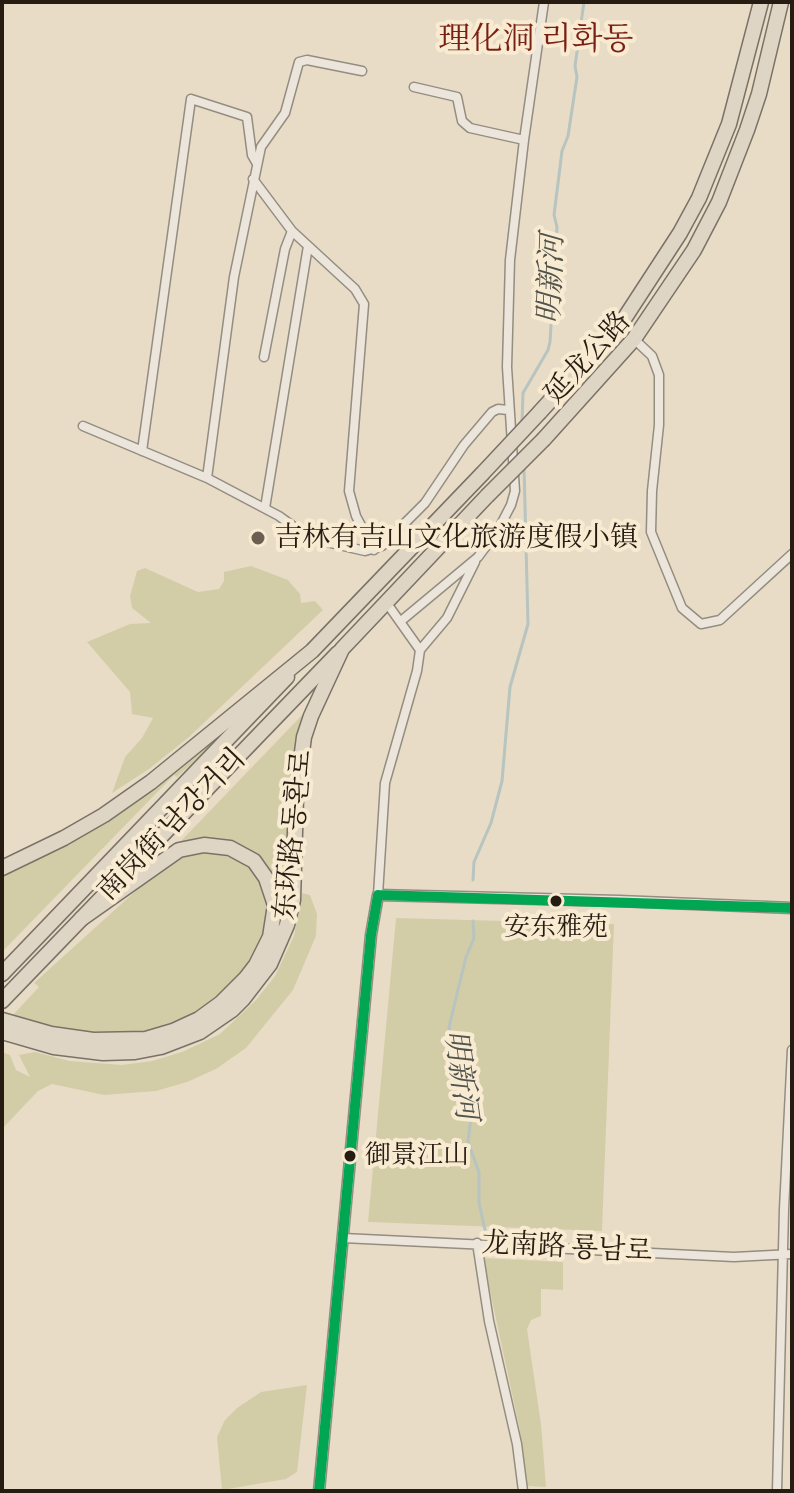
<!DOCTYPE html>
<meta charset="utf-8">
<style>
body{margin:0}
#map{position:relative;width:794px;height:1493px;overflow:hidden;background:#e8dcc7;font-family:"EB Garamond",serif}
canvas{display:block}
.frame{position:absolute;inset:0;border:4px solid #261c12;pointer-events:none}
</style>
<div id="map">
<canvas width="794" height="1493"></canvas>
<div class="frame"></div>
</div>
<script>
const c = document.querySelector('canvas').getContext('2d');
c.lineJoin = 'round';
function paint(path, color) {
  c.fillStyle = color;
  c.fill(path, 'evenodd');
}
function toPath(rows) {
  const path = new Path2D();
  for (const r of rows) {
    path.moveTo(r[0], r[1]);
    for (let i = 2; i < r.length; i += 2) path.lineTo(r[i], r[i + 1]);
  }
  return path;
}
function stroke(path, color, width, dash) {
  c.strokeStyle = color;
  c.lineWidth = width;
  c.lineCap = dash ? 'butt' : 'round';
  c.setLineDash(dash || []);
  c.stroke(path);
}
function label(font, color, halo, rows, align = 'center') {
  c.font = font + ' "EB Garamond","Noto Serif SC","Noto Serif KR",serif';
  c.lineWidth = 8;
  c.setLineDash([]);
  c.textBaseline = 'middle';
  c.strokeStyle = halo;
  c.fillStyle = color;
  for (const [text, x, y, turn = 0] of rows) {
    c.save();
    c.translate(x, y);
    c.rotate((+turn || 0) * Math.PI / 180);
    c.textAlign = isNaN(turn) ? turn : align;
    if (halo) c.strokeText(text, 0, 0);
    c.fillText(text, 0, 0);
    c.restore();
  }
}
const green = toPath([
 [251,566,288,580,300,594,301,603,315,601,323,610,189,737,149,769,112,793,125,757,142,738,153,718,132,714,130,692,87,642,130,624,151,623,132,608,130,596,137,571,145,568,198,592,219,589,224,581,224,572],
 [303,714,292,772,288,901,282,902,273,877,261,862,180,842],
 [212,740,210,747,177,777,174,775,2,952,2,877,76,840,121,812],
 [199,851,217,851,243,859,262,881,268,908,263,939,255,955,241,975,205,1008,156,1030,131,1035,85,1035,11,1017,39,987,34,983,140,887,171,861],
 [302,893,310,895,317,914,316,936,293,990,246,1048,216,1069,187,1082,156,1091,104,1095,52,1084,38,1091,2,1129,2,1052,10,1055,16,1070,30,1077,19,1055,35,1052,70,1061,122,1065,152,1061,182,1052,220,1034,256,1000,275,976,294,936],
 [396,918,614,924,602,1231,368,1222],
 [483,1258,563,1262,563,1290,541,1289,541,1316,531,1320,527,1329,541,1424,546,1487,526,1486,520,1431],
 [307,1385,297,1472,286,1479,222,1490,217,1437,225,1420,237,1408,261,1392]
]);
const stream = toPath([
 [522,423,523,393,548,350,550,342,557,227,554,215,562,151,568,136,577,77,575,66,584,2],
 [473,880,474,862,491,823,502,781,510,687,528,624,524,467],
 [473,921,474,938,466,957,449,1027,467,1093,471,1117,468,1142,479,1172,479,1203,485,1230]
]);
const minor = toPath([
 [414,87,457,97,462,121,470,128,524,140],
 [253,179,292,231,355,289,364,304,349,491,356,516,374,550],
 [634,339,652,356,659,375,659,425,652,491,651,532,682,608,701,624,720,620,792,554],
 [264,357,285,249,292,231],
 [83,426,207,478,279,516,309,538,365,551,382,546,425,503,464,445,492,412,498,409,508,410],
 [142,451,191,99,247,117,252,155,256,162],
 [207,478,234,277,261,147,285,113,299,62,307,60,362,71],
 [265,508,308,246],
 [386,602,420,650],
 [401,621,478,557,498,530,511,505,515,491,507,367,510,260,524,140,544,2],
 [378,895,385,783,417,671,420,650,447,618,475,562],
 [343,1238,734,1257,792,1254],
 [477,1243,489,1321,517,1444,523,1491],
 [777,1491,784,1209,792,1050]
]);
const tertiary = toPath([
 [319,1491,371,935,378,895,619,901,792,908]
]);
const primary = toPath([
 [2,974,287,677],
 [2,1001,338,653]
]);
const trunk = toPath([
 [540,412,624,319,680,233,699,198,729,124,761,2],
 [544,439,634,339,694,250,719,202,747,130,759,94,781,2],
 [2,868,64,838,104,815,151,782,312,651,482,474],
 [2,1020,51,1034,93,1040,146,1039,173,1031,199,1019,221,1003,246,978,256,965,270,937,275,905,266,878,254,861,230,848,204,845,179,850,81,919],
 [2,1032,54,1047,103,1053,135,1052,161,1047,200,1032,232,1010,243,999,270,964,287,925,293,900,296,798,304,737,311,716,342,649,487,496]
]);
const trunkBridge = toPath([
 [482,474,540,412],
 [487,496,544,439]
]);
const bus1 = toPath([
 [378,895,792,908],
 [319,1491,371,935,378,895]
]);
const markers = [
 [258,538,8,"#6a5f51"],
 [556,901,7,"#261c12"],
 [350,1156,7,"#261c12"]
];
const busNames = [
 ["安东雅苑",556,928],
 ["御景江山",365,1156,"left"]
];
const streetNames = [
 ["延龙公路",588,358,-48],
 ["南岗街 남강거리",172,825,-46],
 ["东环路 동환로",294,835,-84],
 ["龙南路 룡남로",567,1248,3]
];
const poiNames = [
 ["吉林有吉山文化旅游度假小镇",274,538]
];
const waterNames = [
 ["明新河",552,279,-88],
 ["明新河",460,1075,82]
];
const quarterNames = [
 ["理化洞 리화동",536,40]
];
paint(green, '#d3cda7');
stroke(stream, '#b7c4bf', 3);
stroke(minor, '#948d80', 11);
stroke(tertiary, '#948d80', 13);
stroke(primary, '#7a7267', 17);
stroke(trunk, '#7a7267', 17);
stroke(minor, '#ebe5db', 8);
stroke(tertiary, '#ebe5db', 10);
stroke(primary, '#dfd5c5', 14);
stroke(trunk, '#dfd5c5', 14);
stroke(trunkBridge, '#7a7267', 17, []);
stroke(trunkBridge, '#dfd5c5', 14);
stroke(bus1, '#00a651', 10);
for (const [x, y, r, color] of markers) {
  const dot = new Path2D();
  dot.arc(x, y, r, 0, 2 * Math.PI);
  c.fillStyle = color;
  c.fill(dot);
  stroke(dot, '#f8ebd2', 3);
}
label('26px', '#261c12', '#f8ebd2', busNames);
label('28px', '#261c12', '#f8ebd2', streetNames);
label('28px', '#261c12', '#f8ebd2', poiNames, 'left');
label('italic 30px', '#51534d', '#f8ebd2', waterNames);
label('32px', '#7a1f14', '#f8ebd2', quarterNames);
</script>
